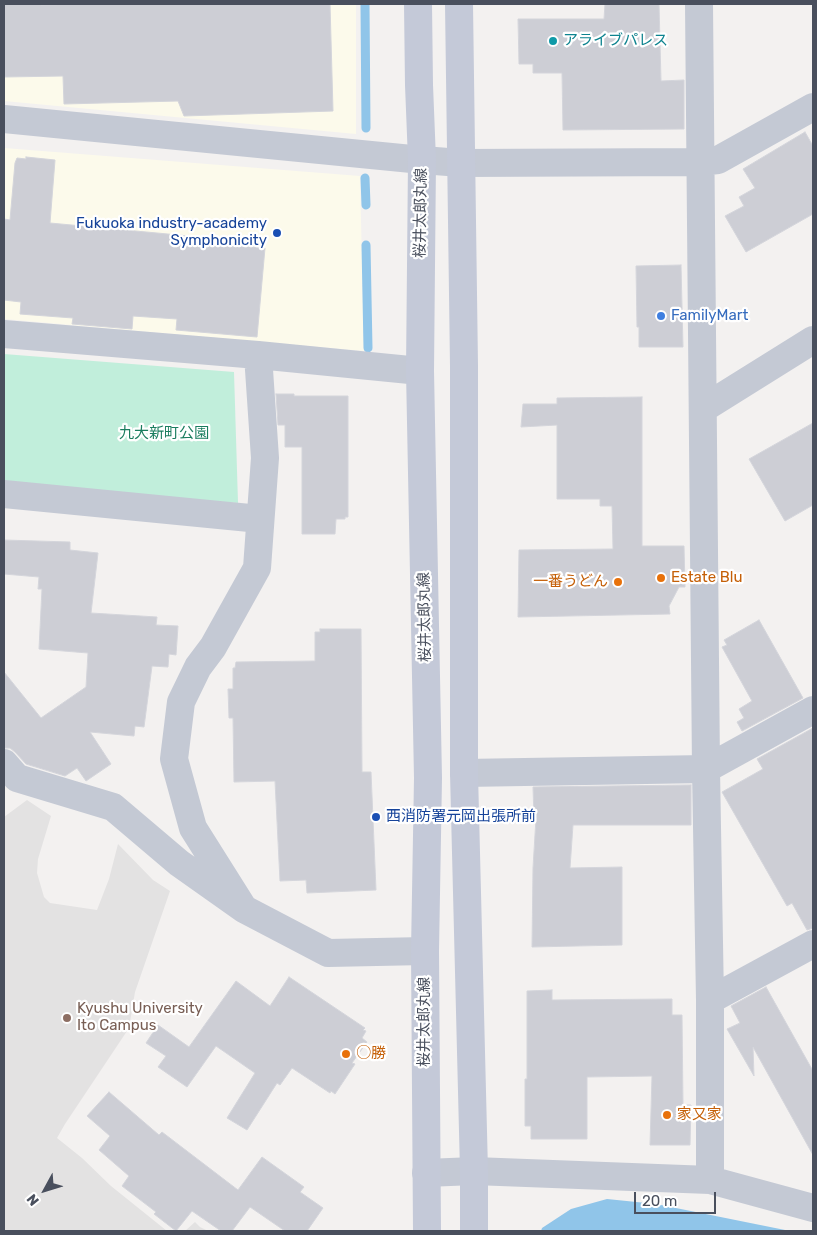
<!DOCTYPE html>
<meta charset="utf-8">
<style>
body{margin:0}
#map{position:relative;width:817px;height:1235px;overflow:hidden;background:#f3f1f0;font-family:Rubik,sans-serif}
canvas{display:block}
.frame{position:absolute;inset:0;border:5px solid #494f5d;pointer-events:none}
.north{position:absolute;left:20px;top:1165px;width:50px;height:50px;-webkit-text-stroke:4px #fff;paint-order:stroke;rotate:231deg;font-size:14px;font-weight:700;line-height:20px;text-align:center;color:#494f5d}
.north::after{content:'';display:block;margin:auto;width:18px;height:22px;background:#494f5d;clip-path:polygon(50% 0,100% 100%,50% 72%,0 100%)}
.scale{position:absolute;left:634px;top:1192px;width:82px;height:22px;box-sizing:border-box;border:2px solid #494f5d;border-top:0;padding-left:6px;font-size:15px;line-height:18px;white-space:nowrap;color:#494f5d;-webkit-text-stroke:4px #fff;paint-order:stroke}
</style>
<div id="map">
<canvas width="817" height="1235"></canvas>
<div class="frame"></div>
<div class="north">N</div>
<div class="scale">20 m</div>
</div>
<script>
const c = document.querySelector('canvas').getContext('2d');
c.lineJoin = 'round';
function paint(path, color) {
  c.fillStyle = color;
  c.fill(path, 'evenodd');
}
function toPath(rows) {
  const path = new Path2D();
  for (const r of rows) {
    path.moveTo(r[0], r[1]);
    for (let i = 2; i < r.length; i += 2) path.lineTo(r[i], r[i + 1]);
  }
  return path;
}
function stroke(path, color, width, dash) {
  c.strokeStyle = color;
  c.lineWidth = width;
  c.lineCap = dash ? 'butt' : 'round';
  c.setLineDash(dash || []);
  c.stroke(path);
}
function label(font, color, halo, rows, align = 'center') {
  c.font = font + ' Rubik,"Noto Sans JP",sans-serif';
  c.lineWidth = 4.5;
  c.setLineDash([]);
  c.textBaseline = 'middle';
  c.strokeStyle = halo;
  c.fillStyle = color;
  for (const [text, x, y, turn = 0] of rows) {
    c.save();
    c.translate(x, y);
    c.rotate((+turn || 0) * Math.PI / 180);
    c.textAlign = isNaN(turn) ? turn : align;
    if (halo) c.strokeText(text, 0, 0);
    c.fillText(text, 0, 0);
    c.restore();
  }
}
const commercial = toPath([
 [4,4,356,4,356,134,4,101],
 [4,148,360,176,364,351,4,319]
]);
const education = toPath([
 [27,800,51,816,38,859,37,873,44,897,50,903,97,910,109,879,118,844,153,880,170,891,135,992,129,1028,65,1124,57,1138,82,1158,111,1186,167,1231,4,1231,4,817],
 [195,1222,200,1227,208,1231,185,1231]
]);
const green = toPath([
 [4,354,234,372,238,503,4,487]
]);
const water = toPath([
 [607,1199,656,1204,790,1231,541,1231,542,1228,571,1209]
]);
const stream = toPath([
 [365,4,366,128],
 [365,178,366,205],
 [366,245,368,348]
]);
const building = toPath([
 [4,4,41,4,41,5,86,4,330,4,333,111,184,116,178,101,64,104,63,76,4,77,4,4],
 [605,4,659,4,661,81,684,80,684,129,563,130,562,73,533,73,533,64,519,64,518,19,604,19,605,4],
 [805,132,813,146,813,214,746,252,725,216,744,206,739,197,755,188,743,169,805,132],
 [26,157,55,160,50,223,189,236,188,241,265,248,257,337,176,330,177,319,133,316,132,329,72,324,73,318,20,314,21,302,4,300,4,219,10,220,15,163,17,158,26,159,26,157],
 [681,265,683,347,639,347,639,327,637,327,636,266,681,265],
 [276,394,294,394,294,396,348,396,348,517,345,517,345,519,336,519,335,534,302,534,302,447,285,447,285,425,278,425,276,394],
 [642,397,642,546,684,546,685,587,679,587,669,606,670,614,518,617,519,550,613,549,612,506,600,506,600,499,557,499,557,425,521,427,523,404,557,404,557,398,642,397],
 [813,423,813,505,785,521,749,459,813,423],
 [4,540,70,542,70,550,98,553,91,613,157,617,156,625,178,626,176,655,169,654,168,667,152,666,144,727,135,726,134,736,90,732,111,764,86,781,77,768,65,776,26,764,15,752,10,748,4,748,4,672,41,718,86,687,88,653,39,649,42,589,38,589,39,577,4,574,4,540],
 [759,620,803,698,742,731,737,722,744,718,739,709,752,701,722,647,727,645,724,640,759,620],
 [320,629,361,629,362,772,371,772,376,890,307,893,306,880,280,881,275,781,234,782,233,718,229,718,228,689,233,689,233,668,235,668,236,662,315,661,315,632,320,632,320,629],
 [813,728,813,928,807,930,792,903,787,906,722,792,763,769,757,759,813,728],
 [691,785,691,825,573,825,570,868,622,867,622,945,532,947,533,868,536,818,534,818,533,787,691,785],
 [289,977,365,1028,363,1030,366,1031,362,1038,367,1042,352,1063,355,1064,335,1094,331,1091,330,1093,292,1068,280,1085,277,1083,247,1130,227,1118,255,1073,216,1046,187,1087,158,1067,166,1056,146,1043,158,1025,189,1047,236,981,270,1006,289,977],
 [766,987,813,1071,813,1155,753,1047,754,1076,727,1029,740,1023,731,1006,766,987],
 [552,990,552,1000,672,999,672,1015,682,1015,683,1105,691,1105,690,1145,650,1145,652,1076,587,1077,587,1139,531,1139,531,1126,525,1126,525,1079,527,1079,527,991,552,990],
 [109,1092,159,1135,162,1132,238,1190,262,1157,304,1187,300,1192,323,1208,307,1231,285,1231,250,1207,232,1231,221,1231,192,1211,176,1231,154,1214,156,1212,122,1186,129,1176,99,1150,110,1136,87,1116,109,1092]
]);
const minor = toPath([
 [699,4,706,769,813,710],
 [4,119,422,160,461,163,700,162,718,160,813,107],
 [4,334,258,355],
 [704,408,813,340],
 [4,494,260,519],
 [4,763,17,778,113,807,179,863,244,909,328,953,425,951],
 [464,773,706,769,710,1000],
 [244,909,193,828,174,759,181,702,198,667,213,647,257,568,265,458,258,355,420,371],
 [426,1173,474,1171,710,1180,813,1208],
 [710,1180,710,1000,813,944]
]);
const secondary = toPath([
 [418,4,419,85,422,160,420,371,428,778,425,951,427,1231],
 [459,4,464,366,464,773,474,1171,474,1231]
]);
const markers = [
 [553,41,5,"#0f9aa8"],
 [277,233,5,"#1a4fb4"],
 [661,316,5,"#3f7fe0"],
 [661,578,5,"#e8710a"],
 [618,582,5,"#e8710a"],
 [376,817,5,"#1a4fb4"],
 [67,1018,5,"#8d6e63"],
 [346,1054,5,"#e8710a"],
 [667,1115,5,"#e8710a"]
];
const cultureNames = [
 ["アライブパレス",563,41]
];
const streetNames = [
 ["桜井太郎丸線",421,213,-89],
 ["桜井太郎丸線",425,617,-91],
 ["桜井太郎丸線",425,1022,-90]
];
const transitNames = [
 ["Fukuoka industry-academy",267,224],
 ["Symphonicity",267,241],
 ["西消防署元岡出張所前",386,817,"left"]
];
const shopNames = [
 ["FamilyMart",671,316]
];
const parkNames = [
 ["九大新町公園",164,434]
];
const foodNames = [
 ["Estate Blu",671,578],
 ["一番うどん",608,582,"right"],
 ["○勝",356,1054],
 ["家又家",677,1115]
];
const educationNames = [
 ["Kyushu University",77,1009],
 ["Ito Campus",77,1026]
];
paint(commercial, '#fcfaeb');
paint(education, '#e3e2e2');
paint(green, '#c1eedb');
paint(water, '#90c5e9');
stroke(stream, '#90c5e9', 9);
paint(building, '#cdced5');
stroke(building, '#d4d5db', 1);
stroke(minor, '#c4c9d4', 28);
stroke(secondary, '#c4c9d8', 28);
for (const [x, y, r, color] of markers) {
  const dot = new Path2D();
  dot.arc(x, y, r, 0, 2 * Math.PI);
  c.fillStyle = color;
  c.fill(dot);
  stroke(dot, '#fff', 2);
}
label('15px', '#0d838f', '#fff', cultureNames, 'left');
label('15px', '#494f5d', '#fff', streetNames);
label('15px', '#164399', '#fff', transitNames, 'right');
label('15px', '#366cbe', '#fff', shopNames, 'left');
label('15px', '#1b7d5f', '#fff', parkNames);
label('15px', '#c56008', '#fff', foodNames, 'left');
label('15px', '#785e54', '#fff', educationNames, 'left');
</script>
